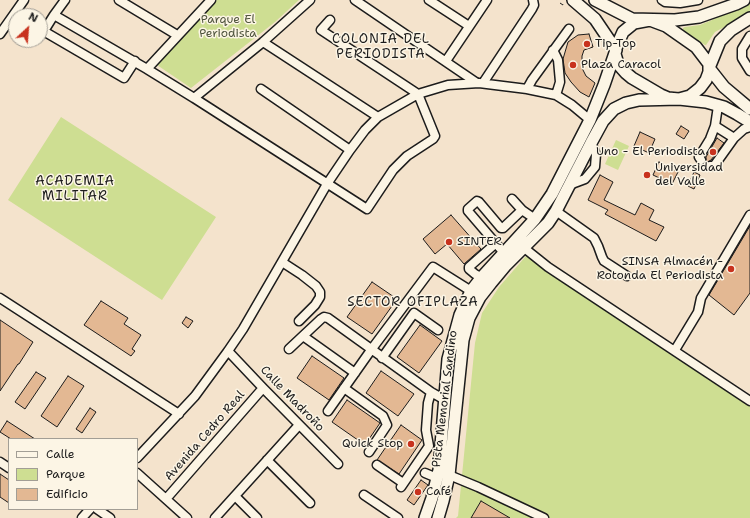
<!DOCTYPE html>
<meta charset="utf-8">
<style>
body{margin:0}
#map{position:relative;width:750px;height:518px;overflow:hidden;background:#f4e3cc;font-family:"Shantell Sans",sans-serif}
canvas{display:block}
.legend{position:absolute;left:8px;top:438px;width:130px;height:72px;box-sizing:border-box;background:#fcf5e5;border:1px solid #a29e95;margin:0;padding:5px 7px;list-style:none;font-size:12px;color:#1c1c1c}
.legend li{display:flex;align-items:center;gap:8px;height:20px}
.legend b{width:20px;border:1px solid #a29e95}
.north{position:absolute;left:8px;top:8px;width:40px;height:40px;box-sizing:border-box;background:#fcf5e5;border:1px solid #a29e95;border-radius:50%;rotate:26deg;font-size:11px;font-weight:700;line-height:16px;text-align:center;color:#1c1c1c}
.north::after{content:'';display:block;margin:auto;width:14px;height:18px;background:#c8321e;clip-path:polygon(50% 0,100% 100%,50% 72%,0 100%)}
</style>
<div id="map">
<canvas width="750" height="518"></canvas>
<ul class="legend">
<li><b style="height:5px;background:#fcf5e5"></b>Calle</li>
<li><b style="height:11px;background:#cede92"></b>Parque</li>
<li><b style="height:11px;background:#e3b893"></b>Edificio</li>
</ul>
<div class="north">N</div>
</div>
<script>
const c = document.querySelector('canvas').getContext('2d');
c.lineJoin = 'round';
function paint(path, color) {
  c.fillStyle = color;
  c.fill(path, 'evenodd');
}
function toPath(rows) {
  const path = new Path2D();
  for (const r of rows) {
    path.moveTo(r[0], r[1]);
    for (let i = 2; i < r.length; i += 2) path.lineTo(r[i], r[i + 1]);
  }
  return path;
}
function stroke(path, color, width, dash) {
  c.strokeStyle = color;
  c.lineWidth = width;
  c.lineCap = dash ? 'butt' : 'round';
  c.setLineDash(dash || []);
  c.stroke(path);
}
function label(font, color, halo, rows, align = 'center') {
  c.font = font + ' "Shantell Sans",sans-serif';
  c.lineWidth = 3;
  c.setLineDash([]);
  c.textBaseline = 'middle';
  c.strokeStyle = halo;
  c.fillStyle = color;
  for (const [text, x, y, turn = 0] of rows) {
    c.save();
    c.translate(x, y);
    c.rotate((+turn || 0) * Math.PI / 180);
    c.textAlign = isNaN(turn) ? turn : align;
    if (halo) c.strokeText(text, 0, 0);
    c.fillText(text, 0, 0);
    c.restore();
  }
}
const green = toPath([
 [217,0,299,0,275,22,191,88,157,65],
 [750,1,750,13,715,32,706,45,705,45,683,30,683,28,685,27,700,25,712,20],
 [61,117,216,217,162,300,8,200],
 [616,140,629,146,618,170,605,164],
 [526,256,581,294,750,405,750,518,456,518,458,516,475,343,482,313,499,287]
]);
const building = toPath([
 [589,34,593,47,584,50,582,56,582,68,586,76,595,83,589,97,580,92,571,82,565,73,563,59,568,42,578,35,589,34],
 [681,126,689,131,684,139,676,134,681,126],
 [640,132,655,139,649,153,634,146,640,132],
 [717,138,724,143,711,160,706,163,706,157,717,138],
 [659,162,678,172,672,184,653,175,659,162],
 [694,172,700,175,694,189,688,186,694,172],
 [600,175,613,182,604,200,635,215,641,203,654,210,649,220,664,227,656,241,605,214,608,210,588,200,600,175],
 [451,215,481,249,464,264,447,244,435,254,423,239,451,215],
 [750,226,750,293,734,315,709,295,750,226],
 [372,282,397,299,372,334,347,317,372,282],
 [101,301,128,318,124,324,141,335,132,349,135,351,131,356,84,325,101,301],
 [186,317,193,321,188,328,182,323,186,317],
 [0,320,33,342,19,364,18,364,0,391,0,320],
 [420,325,442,341,419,373,397,357,420,325],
 [312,356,344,378,329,400,297,378,312,356],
 [381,371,414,394,398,416,366,393,381,371],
 [36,372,46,378,25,409,15,402,36,372],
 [68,376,84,386,57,427,41,416,68,376],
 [347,400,380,423,365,445,332,422,347,400],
 [90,408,96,412,82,433,76,429,90,408],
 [7,421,35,439,11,439,0,432,7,421],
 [401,425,422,440,399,474,377,460,401,425],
 [0,474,9,480,9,503,0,497,0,474],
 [421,480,428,485,414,505,407,500,421,480],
 [481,501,510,518,471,518,481,501]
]);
const path = toPath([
 [560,3,563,5,564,2]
]);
const minor = toPath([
 [65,0,54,15,147,69,211,0],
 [119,0,177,35],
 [310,0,263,42,194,98,367,209,393,170,407,156,433,139,435,136,418,94,321,30,330,20],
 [355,0,477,83],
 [429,0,469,26],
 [662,0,665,2,680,3,698,0],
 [40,29,124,78,135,61],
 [44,31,54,15],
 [0,34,24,0],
 [750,36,742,49,742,58,750,71],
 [263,42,378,117],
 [553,50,558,60,560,82,556,95],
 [446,61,487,0],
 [147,69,194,98],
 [483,83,532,9,534,5,533,0],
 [261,89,350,150],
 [527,89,532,80,569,29],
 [715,126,734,138],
 [701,160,699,157,710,139,715,126,718,106],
 [710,166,714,166,734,138,744,129,750,127],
 [569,185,585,179,595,167,596,154,591,143],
 [512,199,522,210,535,219],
 [556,211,594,238,598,246,602,257,604,261,627,276],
 [523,247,548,267,750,401],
 [504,253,468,211,468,209,477,201,479,202,501,228,503,228,522,210],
 [282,262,302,275,316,286,320,292,320,297,315,305,299,321],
 [486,280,475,274,469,269,469,267,495,244],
 [0,298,179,414],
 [303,336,355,373],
 [289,349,321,319,324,317,328,318,431,392,445,400],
 [675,350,698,312,701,298,750,215],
 [228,351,263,388,338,464],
 [382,358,414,313,438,330],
 [344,388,383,416,387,425,369,452],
 [328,411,371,350,433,267,471,291],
 [137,458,195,396,228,351,243,329,327,184,350,150,365,130,378,117,418,94,448,85,479,83,527,89,556,95,572,105,590,120],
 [267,460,310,503],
 [0,462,9,468],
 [377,465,403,483],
 [137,473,187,518],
 [425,473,437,478],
 [449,475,478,487,544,518],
 [401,487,429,446,426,430,428,403,431,392],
 [364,495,398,518],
 [235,496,257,518],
 [166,499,263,388],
 [97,509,110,518],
 [82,518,90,509],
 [215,518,299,425]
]);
const major = toPath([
 [573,0,595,19,616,50],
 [595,0,632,19,675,20,699,17,736,4,744,0],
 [650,20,666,26,696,47,709,64,709,72,706,80,700,88,690,96,679,99,668,98,661,95,632,78,626,73,618,64,615,54,616,48,623,32,634,23,650,20],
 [709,68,720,41,731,30,750,18],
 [709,68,724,87,750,109],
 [425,518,432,498,439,470,448,359,460,315,471,291,482,277,535,219,552,194,590,120,604,85,616,50],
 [438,518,443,501,449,475,463,340,469,318,480,297,491,283,506,265,548,223,556,211,591,143,603,121,614,109,626,103,639,100,679,99,706,102,724,107,737,114,750,122]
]);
const markers = [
 [587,44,4,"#c8321e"],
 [573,65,4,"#c8321e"],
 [713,152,4,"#c8321e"],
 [647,175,4,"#c8321e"],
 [449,242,4,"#c8321e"],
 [731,269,4,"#c8321e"],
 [411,444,4,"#c8321e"],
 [418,492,4,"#c8321e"]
];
const parkNames = [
 ["Parque El",228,20],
 ["Periodista",228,34]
];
const poiNames = [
 ["Tip-Top",595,44],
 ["Plaza Caracol",581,65],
 ["Uno - El Periodista",705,152,"right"],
 ["Universidad",655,168],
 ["del Valle",655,182],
 ["SINTER",457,242],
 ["SINSA Almacén -",723,262,"right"],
 ["Rotonda El Periodista",723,276,"right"],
 ["Quick Stop",403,444,"right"],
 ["Café",426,492]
];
const streetNames = [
 ["Calle Madroño",292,399,46],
 ["Pista Memorial Sandino",445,399,-83],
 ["Avenida Cedro Real",205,436,-49]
];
const neighbourhoodNames = [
 ["COLONIA DEL",381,40],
 ["PERIODISTA",381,55],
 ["ACADEMIA",75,182],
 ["MILITAR",75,197],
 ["SECTOR OFIPLAZA",413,303]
];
paint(green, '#cede92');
paint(building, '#e3b893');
stroke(building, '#1c1c1c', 1);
stroke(minor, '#1c1c1c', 11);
stroke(major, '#1c1c1c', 14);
stroke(path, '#1c1c1c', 1, [4, 3]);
stroke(minor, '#fcf5e5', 8);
stroke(major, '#fcf5e5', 11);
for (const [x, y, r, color] of markers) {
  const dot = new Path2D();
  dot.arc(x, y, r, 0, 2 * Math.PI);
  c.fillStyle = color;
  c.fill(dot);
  stroke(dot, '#fcf5e5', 1.5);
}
label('12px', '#51563f', '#fcf5e5', parkNames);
label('12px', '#1c1c1c', '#fcf5e5', poiNames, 'left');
label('12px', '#1c1c1c', '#fcf5e5', streetNames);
c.letterSpacing = '1px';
label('13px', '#1c1c1c', '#fcf5e5', neighbourhoodNames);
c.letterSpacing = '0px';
</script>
